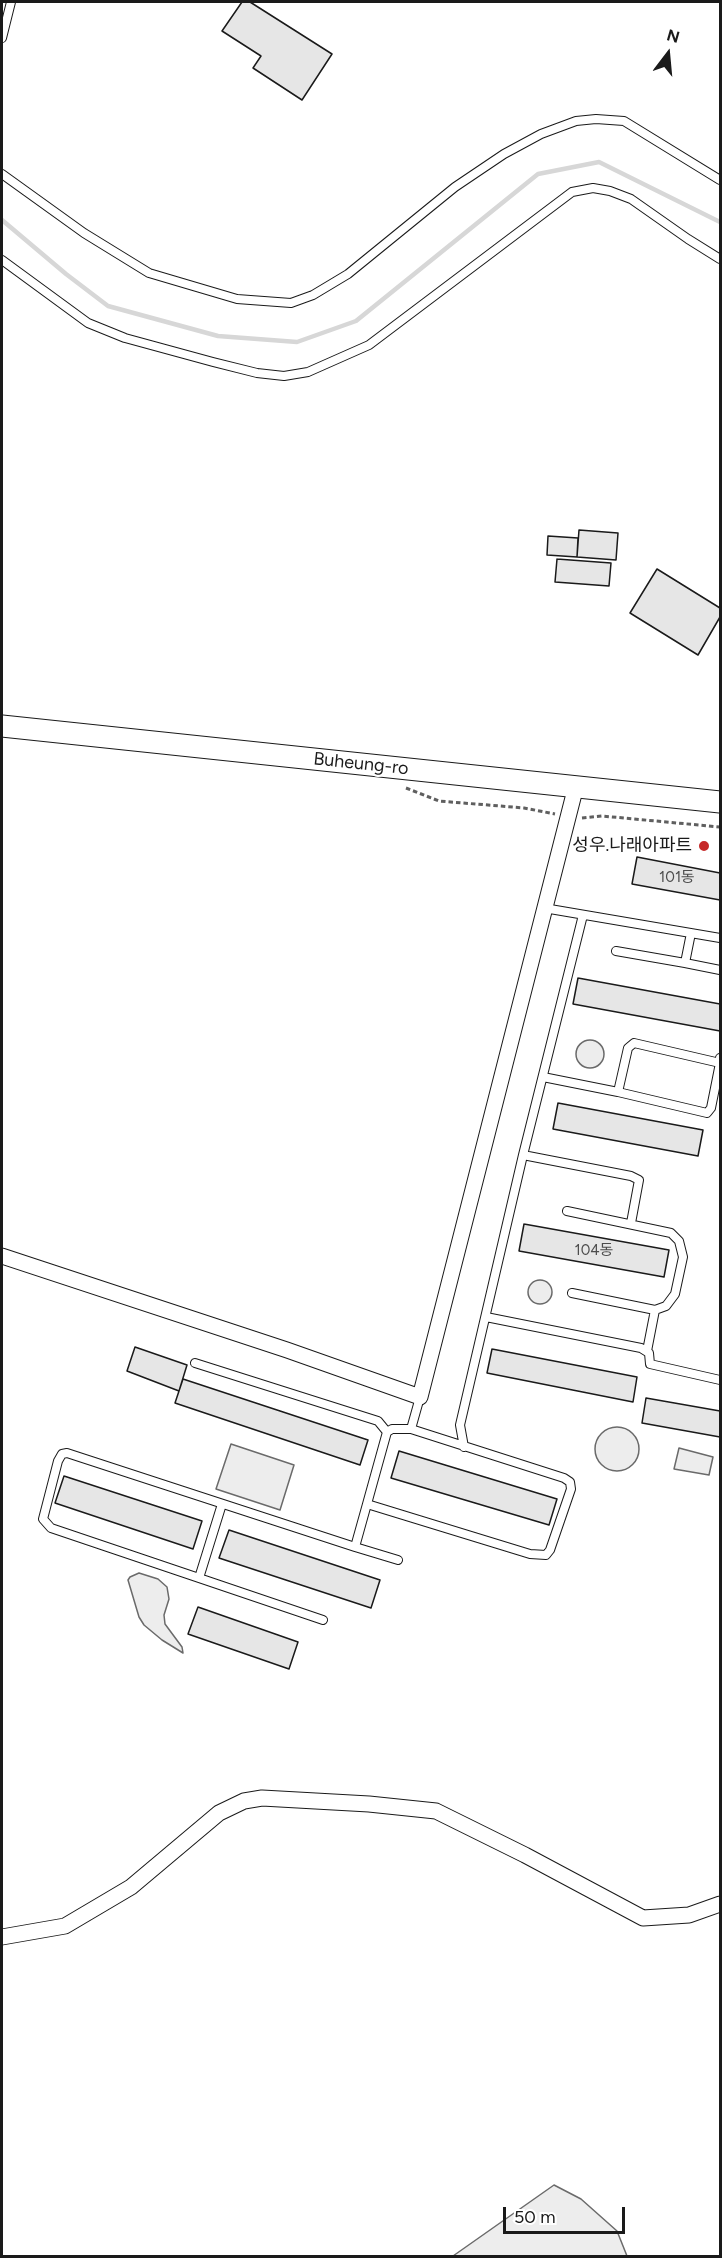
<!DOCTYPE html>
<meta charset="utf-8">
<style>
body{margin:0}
#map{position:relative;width:722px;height:2258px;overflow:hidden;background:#fff;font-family:Figtree,sans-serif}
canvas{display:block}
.frame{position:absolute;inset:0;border:3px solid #1a1a1a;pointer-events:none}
.north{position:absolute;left:638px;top:24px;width:60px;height:60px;-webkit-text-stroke:4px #fff;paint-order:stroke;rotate:16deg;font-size:16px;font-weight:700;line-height:24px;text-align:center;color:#1a1a1a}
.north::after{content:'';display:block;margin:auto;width:21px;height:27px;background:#1a1a1a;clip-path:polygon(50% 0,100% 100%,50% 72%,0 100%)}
.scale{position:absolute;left:503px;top:2207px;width:122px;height:27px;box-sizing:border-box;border:3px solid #1a1a1a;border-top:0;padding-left:8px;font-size:18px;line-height:21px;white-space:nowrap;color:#1a1a1a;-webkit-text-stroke:4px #fff;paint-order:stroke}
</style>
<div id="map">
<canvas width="722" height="2258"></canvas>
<div class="frame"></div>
<div class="north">N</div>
<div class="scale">50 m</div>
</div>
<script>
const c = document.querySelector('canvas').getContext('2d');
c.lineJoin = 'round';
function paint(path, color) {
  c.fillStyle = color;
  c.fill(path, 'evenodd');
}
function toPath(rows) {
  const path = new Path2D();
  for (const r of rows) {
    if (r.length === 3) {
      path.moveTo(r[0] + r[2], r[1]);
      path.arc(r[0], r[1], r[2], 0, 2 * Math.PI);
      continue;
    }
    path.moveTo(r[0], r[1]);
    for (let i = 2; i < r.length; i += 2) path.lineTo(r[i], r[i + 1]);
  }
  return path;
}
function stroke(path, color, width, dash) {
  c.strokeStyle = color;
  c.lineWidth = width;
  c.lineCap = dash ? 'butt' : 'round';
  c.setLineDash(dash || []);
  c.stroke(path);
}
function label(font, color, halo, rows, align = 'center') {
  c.font = font + ' Figtree,"Noto Sans KR",sans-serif';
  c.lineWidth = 4.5;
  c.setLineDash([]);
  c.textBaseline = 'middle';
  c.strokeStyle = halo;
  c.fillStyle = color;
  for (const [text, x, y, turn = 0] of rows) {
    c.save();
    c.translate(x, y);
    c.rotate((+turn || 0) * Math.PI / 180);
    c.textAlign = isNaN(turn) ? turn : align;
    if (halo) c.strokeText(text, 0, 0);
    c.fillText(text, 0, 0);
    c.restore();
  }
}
const built = toPath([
 [590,1054,14],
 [540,1292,12],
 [617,1449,22],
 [231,1444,294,1465,280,1510,216,1489,231,1444],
 [679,1448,713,1457,709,1475,674,1469,679,1448],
 [139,1573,158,1579,167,1587,169,1599,164,1615,165,1624,182,1647,183,1653,162,1640,144,1625,139,1617,128,1580,130,1577,139,1573],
 [554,2185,581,2199,617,2231,627,2256,453,2256,554,2185]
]);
const stream = toPath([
 [2,220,66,274,108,306,218,336,297,342,356,321,538,174,599,162,720,222]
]);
const building = toPath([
 [242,2,250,2,332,54,302,100,253,68,261,56,222,31,242,2],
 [579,530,618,533,616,560,577,557,579,530],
 [548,536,578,538,577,557,547,555,548,536],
 [557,559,611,563,609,586,555,582,557,559],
 [657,569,720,608,720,617,698,655,630,613,657,569],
 [637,857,720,873,720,900,632,884,637,857],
 [578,978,720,1004,720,1031,573,1004,578,978],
 [558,1103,703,1130,698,1156,553,1129,558,1103],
 [524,1224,669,1250,664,1277,519,1251,524,1224],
 [135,1347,187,1365,179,1391,127,1371,135,1347],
 [492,1349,637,1377,633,1402,487,1373,492,1349],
 [183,1379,368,1440,360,1465,175,1403,183,1379],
 [646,1398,720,1411,720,1437,642,1423,646,1398],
 [399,1451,557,1499,549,1525,391,1478,399,1451],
 [64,1476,202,1521,193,1549,55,1503,64,1476],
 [229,1530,380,1580,371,1608,219,1558,229,1530],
 [198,1607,298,1642,289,1669,188,1634,198,1607]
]);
const path = toPath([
 [406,788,439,801,524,808,555,814],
 [582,818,602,816,720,827]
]);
const lane = toPath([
 [2,38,11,2],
 [2,174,84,233,149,273,237,299,291,303,313,295,348,274,455,187,504,154,541,134,576,121,596,119,624,121,720,180],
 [2,260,88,323,125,338,213,362,257,373,284,376,308,372,369,345,572,192,593,188,610,191,631,199,688,239,720,259],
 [544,908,720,938],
 [691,933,685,963,720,970],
 [616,951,685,963],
 [720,1058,720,1063,711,1108,707,1113,618,1092,628,1048,634,1043,720,1063],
 [543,1077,618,1092],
 [523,1155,631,1176,639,1180,631,1223],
 [567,1211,671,1233,679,1241,683,1257,675,1294,666,1306,655,1310,572,1293],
 [486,1317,641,1348,649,1353,650,1364,720,1380],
 [647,1351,655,1310],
 [195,1363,378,1421,387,1432],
 [411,1429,392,1429,387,1432,367,1504,530,1554,546,1555,550,1550,571,1489,570,1482,564,1478,411,1429,420,1397],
 [464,1447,460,1425,523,1155,583,915],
 [222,1504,199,1578,51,1528,43,1519,58,1461,62,1454,67,1453,355,1547],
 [367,1504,355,1547,398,1560],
 [199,1578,323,1620]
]);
const street = toPath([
 [2,1256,287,1350,420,1397,576,786],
 [2,1937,65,1926,131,1887,219,1813,244,1801,262,1798,369,1804,436,1811,525,1855,643,1918,689,1915,720,1904]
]);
const secondary = toPath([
 [2,726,720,802]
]);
const markers = [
 [704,846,6,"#c62828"]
];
const numberNames = [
 ["101동",677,878],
 ["104동",594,1251]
];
const streetNames = [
 ["Buheung-ro",361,764,6]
];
const poiNames = [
 ["성우.나래아파트",692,846]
];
paint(built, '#ededed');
stroke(built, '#6a6a6a', 1.5);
stroke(stream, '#d7d7d7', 4.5);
paint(building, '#e6e6e6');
stroke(building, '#1a1a1a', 1.5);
stroke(lane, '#1a1a1a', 10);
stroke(street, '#1a1a1a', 17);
stroke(secondary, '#1a1a1a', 23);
stroke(path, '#5f5f5f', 3, [4.5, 3]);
stroke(lane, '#fff', 8);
stroke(street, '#fff', 15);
stroke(secondary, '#fff', 21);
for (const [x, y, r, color] of markers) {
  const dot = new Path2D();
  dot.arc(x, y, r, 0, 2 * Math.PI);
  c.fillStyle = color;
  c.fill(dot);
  stroke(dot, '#fff', 2);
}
label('15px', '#4d4d4d', null, numberNames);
label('18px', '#1a1a1a', '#fff', streetNames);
label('18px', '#1a1a1a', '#fff', poiNames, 'right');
</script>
